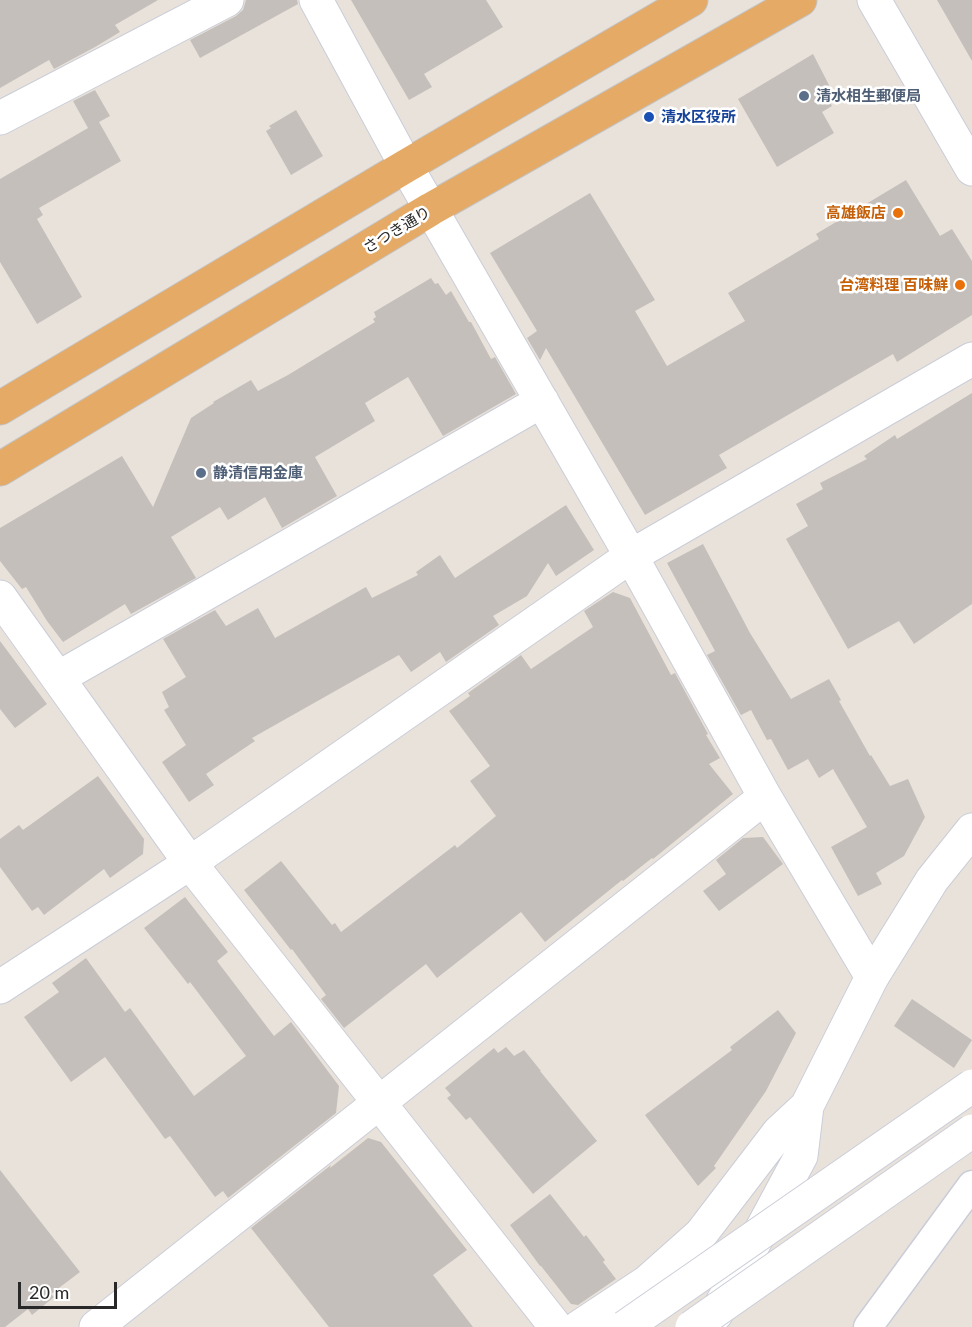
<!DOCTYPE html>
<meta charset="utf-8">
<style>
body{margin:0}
#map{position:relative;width:972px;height:1327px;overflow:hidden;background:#e9e2db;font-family:Lato,sans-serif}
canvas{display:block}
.scale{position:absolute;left:18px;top:1282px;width:99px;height:27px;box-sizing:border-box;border:3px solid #282828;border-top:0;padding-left:8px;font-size:18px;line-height:21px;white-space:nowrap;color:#282828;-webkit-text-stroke:4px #fff;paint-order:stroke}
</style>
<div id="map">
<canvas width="972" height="1327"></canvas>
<div class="scale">20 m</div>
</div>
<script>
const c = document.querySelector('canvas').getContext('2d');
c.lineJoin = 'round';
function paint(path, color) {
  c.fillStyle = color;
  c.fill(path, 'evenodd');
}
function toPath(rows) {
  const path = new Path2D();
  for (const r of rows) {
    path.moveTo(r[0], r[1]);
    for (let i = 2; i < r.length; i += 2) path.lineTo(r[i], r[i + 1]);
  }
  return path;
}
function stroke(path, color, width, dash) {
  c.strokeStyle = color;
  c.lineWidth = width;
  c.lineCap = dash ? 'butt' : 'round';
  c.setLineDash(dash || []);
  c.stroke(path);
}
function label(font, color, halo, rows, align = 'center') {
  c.font = font + ' Lato,"Noto Sans JP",sans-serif';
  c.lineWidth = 5;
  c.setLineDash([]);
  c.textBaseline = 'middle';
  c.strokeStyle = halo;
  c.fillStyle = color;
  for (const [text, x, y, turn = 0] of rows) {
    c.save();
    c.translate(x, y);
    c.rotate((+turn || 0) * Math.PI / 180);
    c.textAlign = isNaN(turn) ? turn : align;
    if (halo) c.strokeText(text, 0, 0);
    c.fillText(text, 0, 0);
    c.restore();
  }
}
const building = toPath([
 [0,0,158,0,115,25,120,32,95,47,54,69,49,60,0,88],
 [246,0,297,0,298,4,200,58,190,40,236,16,243,10],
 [351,0,486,0,503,27,424,74,432,87,409,100],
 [937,0,972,0,972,61],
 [813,54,829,85,823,90,832,106,822,112,834,133,777,167,738,99],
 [95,90,110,116,99,122,121,161,39,208,43,215,37,219,82,297,37,324,0,262,0,179,88,128,73,101],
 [296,110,323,156,291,175,266,131,271,128,269,126],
 [906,180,940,236,952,229,972,261,972,315,897,362,893,354,719,455,727,468,645,515,546,348,540,360,527,338,537,331,490,253,590,193,655,300,635,311,667,366,745,321,728,293,819,239,816,234],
 [431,278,435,284,438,283,446,295,451,291,469,322,471,322,491,359,495,357,516,394,443,436,408,377,365,403,375,421,315,457,337,496,282,528,265,497,228,520,220,507,171,537,196,578,131,614,125,604,63,642,47,621,26,587,22,589,0,561,0,528,122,456,153,507,191,418,214,403,213,402,251,380,258,391,288,375,375,322,373,319,376,317,374,312],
 [972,393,972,604,914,644,899,621,848,649,786,539,808,526,796,504,823,489,820,483,867,459,864,456,895,435,897,439],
 [566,505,594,550,556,576,548,563,527,596,493,616,499,625,446,662,440,652,411,672,399,655,252,738,255,741,206,774,214,785,189,802,162,762,186,745,164,710,169,707,162,692,186,677,163,639,215,610,226,626,258,608,275,638,366,587,372,598,418,575,416,572,440,555,455,578],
 [703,544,750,633,791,699,829,679,841,700,839,701,870,756,871,755,890,786,908,779,925,817,904,856,876,873,882,884,858,896,831,847,867,827,833,769,819,778,808,759,788,770,771,739,767,740,751,710,741,715,707,655,715,651,667,563],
 [613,592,630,598,671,675,675,673,708,734,706,735,720,758,709,764,733,794,653,859,652,858,623,881,622,880,545,942,521,912,437,978,426,964,344,1028,321,999,326,995,292,949,291,950,244,890,281,861,332,925,335,923,341,932,455,845,457,848,496,816,470,781,490,766,449,711,470,696,468,693,521,655,531,669,593,627,584,611],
 [0,641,47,704,15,728,0,709],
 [98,776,144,839,143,854,110,878,104,869,44,915,38,907,32,911,0,867,0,839,19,825,23,830],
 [763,837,783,864,719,911,703,891,726,874,716,860,743,838],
 [185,897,228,952,217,961,274,1036,291,1022,339,1086,336,1113,228,1198,223,1191,215,1197,170,1136,165,1139,105,1057,71,1082,24,1017,59,992,52,983,86,958,125,1012,130,1008,194,1096,246,1056,190,982,188,984,144,928],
 [912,999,972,1040,954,1068,894,1026],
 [778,1010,796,1033,766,1091,714,1166,716,1168,698,1186,645,1115,732,1050,730,1047],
 [506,1047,514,1056,524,1050,541,1071,540,1071,597,1141,533,1194,470,1117,466,1120,447,1098,451,1095,445,1088,494,1048,498,1053],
 [368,1138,381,1142,467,1250,433,1275,473,1327,329,1327,251,1228,331,1165,330,1168],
 [0,1170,80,1272,51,1294,54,1297,32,1315,28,1309,5,1327,0,1327],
 [550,1194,584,1237,586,1235,605,1260,603,1262,616,1279,578,1305,571,1304,541,1266,540,1266,510,1225]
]);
const pedestrian = toPath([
 [868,1327,972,1185]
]);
const minor = toPath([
 [316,0,406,166,631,556,765,797,872,977],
 [0,118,227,0],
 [0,597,190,863,556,1327],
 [58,678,542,401],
 [0,987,190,863,631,556,972,359],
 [96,1327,765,797]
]);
const tertiary = toPath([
 [874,0,972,169],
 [716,1314,801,1156,807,1106,872,977,932,880,972,830],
 [579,1327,647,1282,701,1234,779,1132,807,1106]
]);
const trunk = toPath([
 [0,408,406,166,691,0],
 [0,469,431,209,800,0]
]);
const tertiaryBridge = toPath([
 [625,1327,972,1086],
 [692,1327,972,1131]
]);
const markers = [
 [804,96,6,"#5c6f8a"],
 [649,117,6,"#1a4fb4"],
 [898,213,6,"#e8710a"],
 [960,285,6,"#e8710a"],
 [201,473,6,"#5c6f8a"]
];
const serviceNames = [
 ["清水相生郵便局",816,96],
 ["静清信用金庫",213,473]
];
const transitNames = [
 ["清水区役所",661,117]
];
const foodNames = [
 ["高雄飯店",886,213],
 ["台湾料理 百味鮮",948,285]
];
const streetNames = [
 ["さつき通り",397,230,-31]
];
paint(building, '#c4bfbb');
stroke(pedestrian, '#cacdd8', 31);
stroke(minor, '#cacdd8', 35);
stroke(tertiary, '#cacdd8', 35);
stroke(trunk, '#c3c3c3', 35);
stroke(pedestrian, '#fff', 28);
stroke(minor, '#fff', 33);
stroke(tertiary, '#fff', 33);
stroke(trunk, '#e5aa66', 33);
stroke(tertiaryBridge, '#cacdd8', 35, []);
stroke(tertiaryBridge, '#fff', 33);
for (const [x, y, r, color] of markers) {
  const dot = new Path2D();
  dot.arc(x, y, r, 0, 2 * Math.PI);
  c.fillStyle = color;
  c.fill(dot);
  stroke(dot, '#fff', 2);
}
label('bold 15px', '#4e5e75', '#fff', serviceNames, 'left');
label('bold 15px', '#164399', '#fff', transitNames, 'left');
label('bold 15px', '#c56008', '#fff', foodNames, 'right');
label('15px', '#282828', '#fff', streetNames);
</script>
